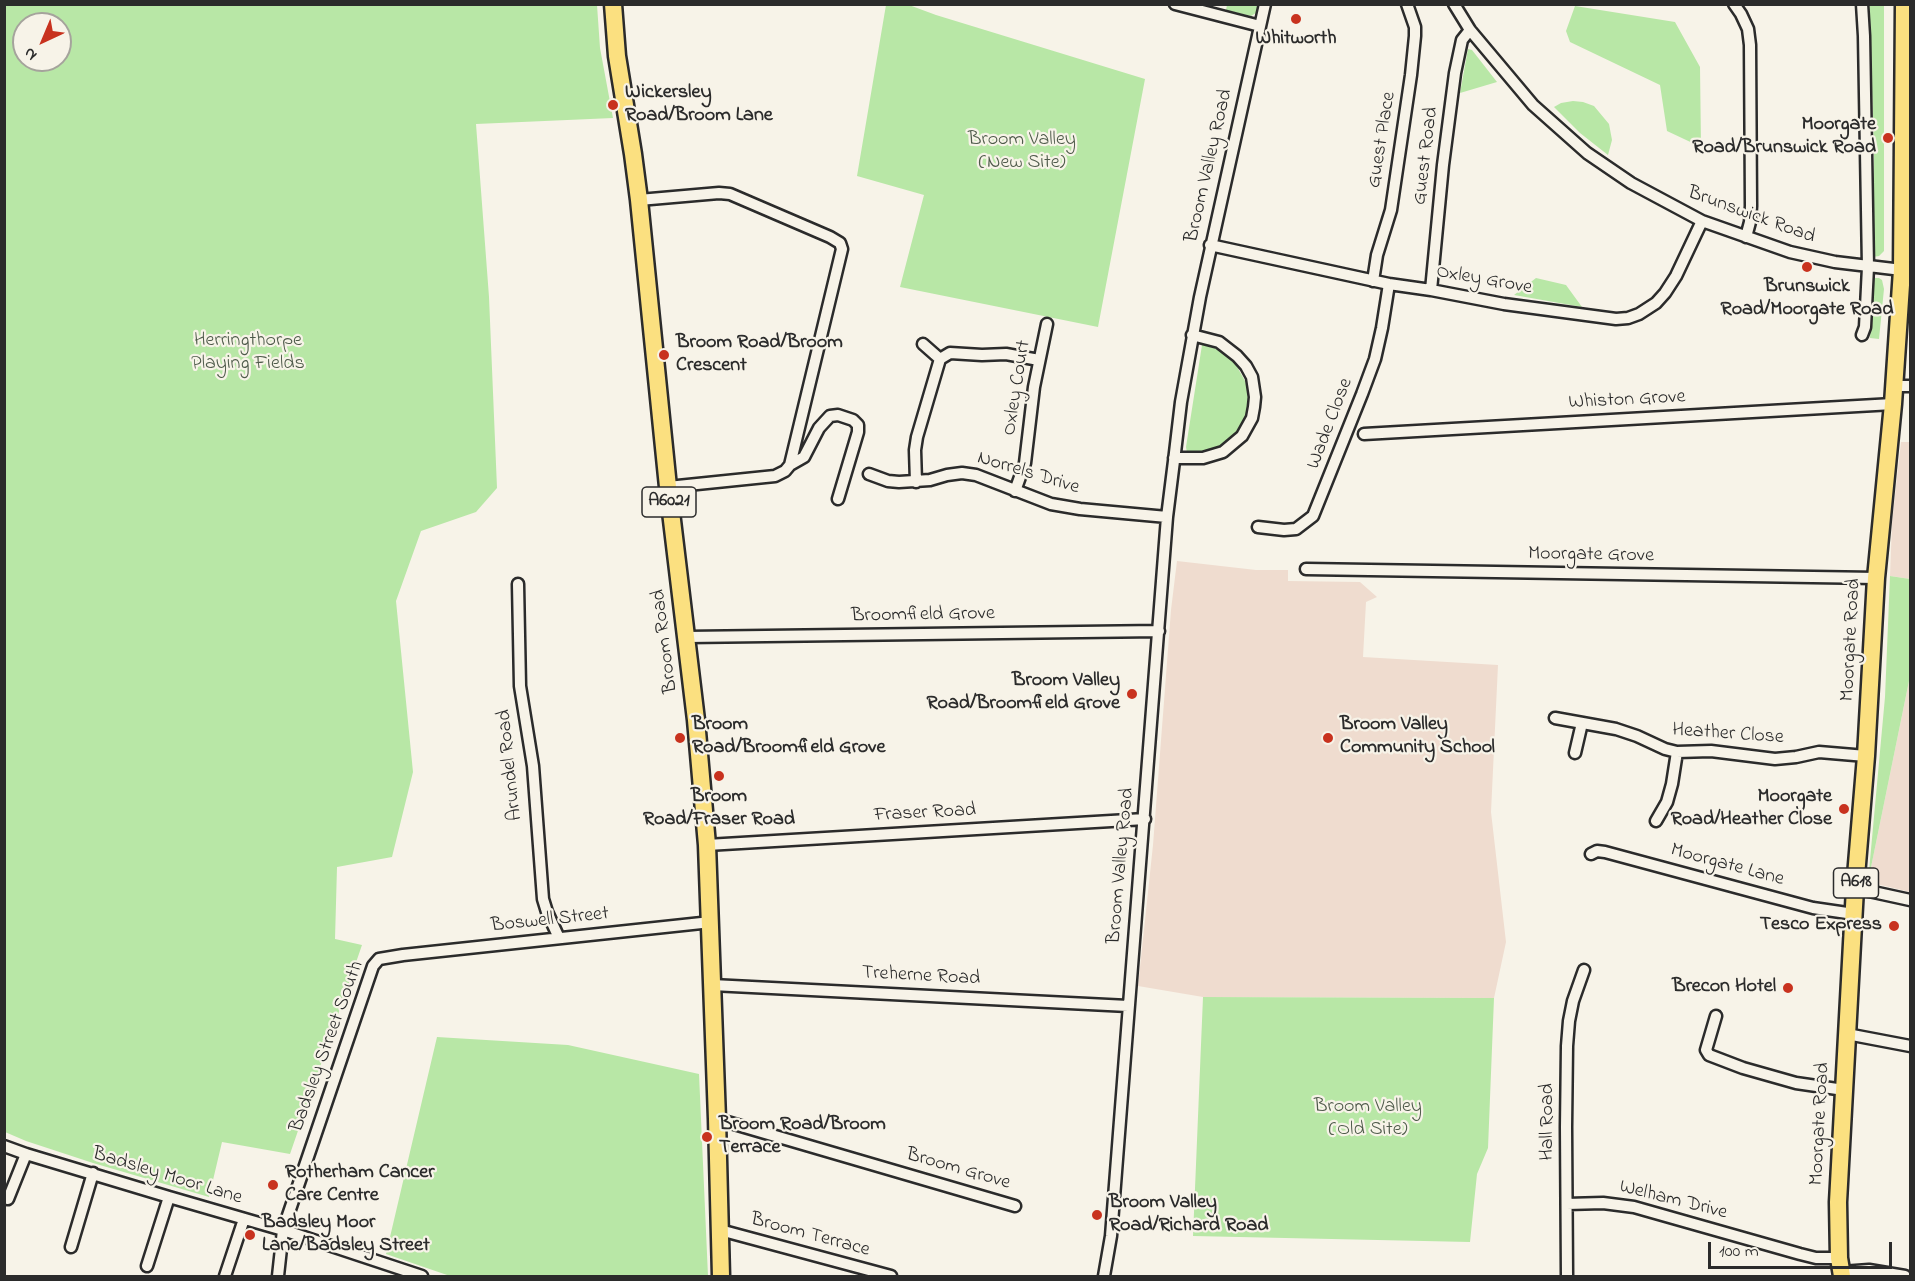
<!DOCTYPE html>
<style>
body{margin:0}
#map{position:relative;width:1915px;height:1281px;overflow:hidden;background:#f7f3e8;font-family:"Indie Flower",sans-serif}
canvas{display:block}
.frame{position:absolute;inset:0;border:6px solid #2b2b2b;pointer-events:none}
.north{position:absolute;left:12px;top:12px;width:60px;height:60px;box-sizing:border-box;background:#f7f3e8;border:2px solid #a5a39c;border-radius:50%;rotate:224deg;font-size:16px;font-weight:700;line-height:24px;text-align:center;color:#2b2b2b}
.north::after{content:'';display:block;margin:auto;width:21px;height:27px;background:#c8321e;clip-path:polygon(50% 0,100% 100%,50% 72%,0 100%)}
.scale{position:absolute;left:1708px;top:1242px;width:184px;height:27px;box-sizing:border-box;border:3px solid #2b2b2b;border-top:0;padding-left:8px;font-size:18px;line-height:21px;white-space:nowrap;color:#2b2b2b;-webkit-text-stroke:4px #f7f3e8;paint-order:stroke}
</style>
<div id="map">
<canvas width="1915" height="1281"></canvas>
<div class="frame"></div>
<div class="north">N</div>
<div class="scale">100 m</div>
</div>
<script>
const c = document.querySelector('canvas').getContext('2d');
c.lineJoin = 'round';
function paint(path, color) {
  c.fillStyle = color;
  c.fill(path, 'evenodd');
}
function toPath(rows) {
  const path = new Path2D();
  for (const r of rows) {
    path.moveTo(r[0], r[1]);
    for (let i = 2; i < r.length; i += 2) path.lineTo(r[i], r[i + 1]);
  }
  return path;
}
function stroke(path, color, width, dash) {
  c.strokeStyle = color;
  c.lineWidth = width;
  c.lineCap = dash ? 'butt' : 'round';
  c.setLineDash(dash || []);
  c.stroke(path);
}
function label(font, color, halo, rows, align = 'center') {
  c.font = font + ' "Indie Flower",sans-serif';
  c.lineWidth = 4.5;
  c.setLineDash([]);
  c.textBaseline = 'middle';
  c.strokeStyle = halo;
  c.fillStyle = color;
  for (const [text, x, y, turn = 0] of rows) {
    c.save();
    c.translate(x, y);
    c.rotate((+turn || 0) * Math.PI / 180);
    c.textAlign = isNaN(turn) ? turn : align;
    if (halo) c.strokeText(text, 0, 0);
    c.fillText(text, 0, 0);
    c.restore();
  }
}
const built = toPath([
 [1901,442,1910,442,1910,579,1890,576,1892,523],
 [1177,561,1256,570,1288,570,1288,581,1360,582,1377,597,1366,602,1363,657,1498,665,1491,812,1506,942,1494,998,1203,997,1138,986,1153,845,1171,610],
 [1910,676,1910,892,1868,882]
]);
const green = toPath([
 [4,5,597,5,600,48,613,118,476,124,489,297,497,488,476,512,421,531,396,601,413,772,392,857,337,867,335,939,362,945,290,1154,222,1142,209,1197,93,1163,26,1141,5,1132],
 [24,24,60,24,60,60,24,60],
 [886,5,909,5,936,15,1145,79,1098,327,900,287,924,195,857,176],
 [1227,5,1227,4,1258,5,1256,13,1251,16,1226,10],
 [1869,5,1884,5,1884,251,1879,256,1873,257,1874,149],
 [1575,6,1675,22,1700,67,1701,147,1667,131,1660,85,1570,42,1566,31],
 [1468,49,1472,50,1497,82,1460,93],
 [1573,101,1583,102,1594,106,1609,124,1612,140,1608,155,1580,133,1554,107,1561,103],
 [1536,278,1566,285,1582,307,1514,295],
 [1873,278,1879,278,1882,280,1884,289,1879,339,1870,338],
 [1204,343,1225,353,1235,363,1245,381,1250,397,1248,414,1243,428,1232,440,1217,449,1201,454,1187,453,1186,447,1202,345],
 [1890,576,1910,579,1910,676,1868,882,1885,697],
 [1203,997,1494,998,1488,1148,1477,1174,1470,1242,1193,1236],
 [437,1037,568,1045,699,1074,708,1276,450,1276,386,1254]
]);
const minor = toPath([
 [1175,4,1260,26],
 [1454,4,1470,30,1533,105,1587,153,1631,183,1702,221,1790,252,1835,262,1902,270],
 [1734,4,1741,14,1748,29,1750,45,1751,206,1750,222,1746,237],
 [639,200,719,193,730,194,830,237,840,243,842,249,790,465,785,471,775,476,668,487],
 [1210,245,1389,284,1431,290,1504,304,1616,319,1628,318,1639,314,1656,303,1665,293,1676,276,1702,221],
 [1373,281,1377,255,1391,210,1411,75,1415,36,1415,27,1407,4],
 [1431,290,1443,165,1455,73,1462,40,1470,30],
 [1862,335,1865,327,1868,267,1864,36,1862,4],
 [923,344,940,359],
 [1894,386,1910,386],
 [1364,434,1893,404],
 [1174,458,1203,458,1223,452,1242,436,1252,418,1254,407,1255,397,1252,377,1246,366,1237,356,1219,342,1192,335],
 [790,465,804,457,819,428,830,416,838,415,853,420,858,425,858,432,838,499],
 [869,474,888,481,899,482,930,480,947,475,962,473,976,475,1051,504,1080,509,1167,517],
 [916,482,915,450,917,437,940,359,950,353,982,355,1006,354,1039,360],
 [1015,491,1025,463,1034,387,1047,324],
 [1258,527,1284,530,1296,529,1313,516,1362,394,1375,359,1382,328,1389,284],
 [1306,569,1876,578],
 [518,584,520,686,533,766,543,899,547,912,559,938],
 [687,637,1159,631],
 [1555,718,1616,729,1637,736,1665,749,1677,752,1711,751,1775,759,1796,757,1819,752,1866,756],
 [1575,753,1582,723],
 [1656,821,1667,802,1672,784,1677,752],
 [707,845,1145,819],
 [1591,854,1597,851,1605,852,1813,908,1854,914],
 [1855,888,1910,900],
 [712,985,1128,1006],
 [1716,1016,1706,1050,1709,1055,1743,1068,1796,1083,1844,1090],
 [1847,1034,1910,1046],
 [717,1119,1015,1206],
 [4,1146,26,1154,169,1197,283,1230,422,1276],
 [8,1199,26,1154],
 [1567,1204,1603,1203,1634,1207,1800,1254,1816,1258,1839,1258],
 [720,1230,891,1276],
 [71,1247,93,1173],
 [147,1266,169,1197],
 [1842,1272,1869,1270,1905,1276],
 [225,1276,244,1219],
 [278,1276,283,1230,373,966,379,959,403,955,711,922],
 [1104,1276,1111,1236,1167,517,1174,461,1181,402,1200,297,1265,4],
 [1567,1276,1566,1127,1567,1046,1569,1021,1573,1001,1584,970]
]);
const primary = toPath([
 [613,4,617,56,633,154,639,200,668,487,696,720,707,845,717,1119,721,1276],
 [1842,1276,1839,1258,1838,1202,1855,888,1866,756,1876,578,1893,404,1902,270,1904,4]
]);
const markers = [
 [1296,19,6,"#c8321e"],
 [613,105,6,"#c8321e"],
 [1888,138,6,"#c8321e"],
 [1807,267,6,"#c8321e"],
 [664,355,6,"#c8321e"],
 [1132,694,6,"#c8321e"],
 [680,738,6,"#c8321e"],
 [1328,738,6,"#c8321e"],
 [719,776,6,"#c8321e"],
 [1844,809,6,"#c8321e"],
 [1894,926,6,"#c8321e"],
 [1788,988,6,"#c8321e"],
 [707,1137,6,"#c8321e"],
 [273,1185,6,"#c8321e"],
 [1097,1215,6,"#c8321e"],
 [250,1235,6,"#c8321e"]
];
const shields = [
 [669,502,54],
 [1856,883,45]
];
const shieldNames = [
 ["A6021",669,502],
 ["A618",1856,883]
];
const poiNames = [
 ["Whitworth",1296,40,"center"],
 ["Wickersley",625,94],
 ["Road/Broom Lane",625,117],
 ["Moorgate",1876,126,"right"],
 ["Road/Brunswick Road",1876,149,"right"],
 ["Brunswick",1807,288,"center"],
 ["Road/Moorgate Road",1807,311,"center"],
 ["Broom Road/Broom",676,344],
 ["Crescent",676,367],
 ["Broom Valley",1120,682,"right"],
 ["Road/Broomfield Grove",1120,705,"right"],
 ["Broom",692,726],
 ["Road/Broomfield Grove",692,749],
 ["Broom Valley",1340,726],
 ["Community School",1340,749],
 ["Broom",719,798,"center"],
 ["Road/Fraser Road",719,821,"center"],
 ["Moorgate",1832,798,"right"],
 ["Road/Heather Close",1832,821,"right"],
 ["Tesco Express",1882,926,"right"],
 ["Brecon Hotel",1776,988,"right"],
 ["Broom Road/Broom",719,1126],
 ["Terrace",719,1149],
 ["Rotherham Cancer",285,1174],
 ["Care Centre",285,1197],
 ["Broom Valley",1109,1204],
 ["Road/Richard Road",1109,1227],
 ["Badsley Moor",262,1224],
 ["Lane/Badsley Street",262,1247]
];
const streetNames = [
 ["Guest Place",1383,140,-81],
 ["Guest Road",1427,156,-83],
 ["Broom Valley Road",1210,166,-77],
 ["Brunswick Road",1751,216,20],
 ["Oxley Grove",1484,281,10],
 ["Oxley Court",1018,388,-81],
 ["Whiston Grove",1627,401,-3],
 ["Wade Close",1331,424,-69],
 ["Norrels Drive",1028,474,17],
 ["Moorgate Grove",1591,556,1],
 ["Broomfield Grove",923,616,-1],
 ["Moorgate Road",1852,640,-87],
 ["Broom Road",666,641,-97],
 ["Heather Close",1728,735,4],
 ["Arundel Road",511,765,-96],
 ["Fraser Road",925,814,-3],
 ["Broom Valley Road",1122,866,-85],
 ["Moorgate Lane",1727,866,15],
 ["Boswell Street",550,921,-6],
 ["Treherne Road",921,977,3],
 ["Badsley Street South",328,1047,-70],
 ["Hall Road",1549,1122,-90],
 ["Moorgate Road",1821,1124,-87],
 ["Broom Grove",958,1170,16],
 ["Badsley Moor Lane",167,1177,17],
 ["Welham Drive",1673,1201,14],
 ["Broom Terrace",810,1236,15]
];
const parkNames = [
 ["Broom Valley",1022,141],
 ["(New Site)",1022,164],
 ["Herringthorpe",248,342],
 ["Playing Fields",248,365],
 ["Broom Valley",1368,1108],
 ["(Old Site)",1368,1131]
];
paint(built, '#efdccf');
paint(green, '#b8e7a6');
stroke(minor, '#2b2b2b', 15);
stroke(primary, '#2b2b2b', 21);
stroke(minor, '#f7f3e8', 10);
stroke(primary, '#fbe080', 16);
for (const [x, y, r, color] of markers) {
  const dot = new Path2D();
  dot.arc(x, y, r, 0, 2 * Math.PI);
  c.fillStyle = color;
  c.fill(dot);
  stroke(dot, '#f7f3e8', 2);
}
for (const [x, y, w] of shields) {
  const box = new Path2D();
  box.roundRect(x - w / 2, y - 15, w, 30, 4.5);
  c.fillStyle = '#f7f3e8';
  c.fill(box);
  stroke(box, '#2b2b2b', 1.5);
}
label('bold 18px', '#2b2b2b', null, shieldNames);
label('bold 20px', '#2b2b2b', '#f7f3e8', poiNames, 'left');
label('20px', '#2b2b2b', '#f7f3e8', streetNames);
label('20px', '#4e5a4a', '#f7f3e8', parkNames);
</script>
